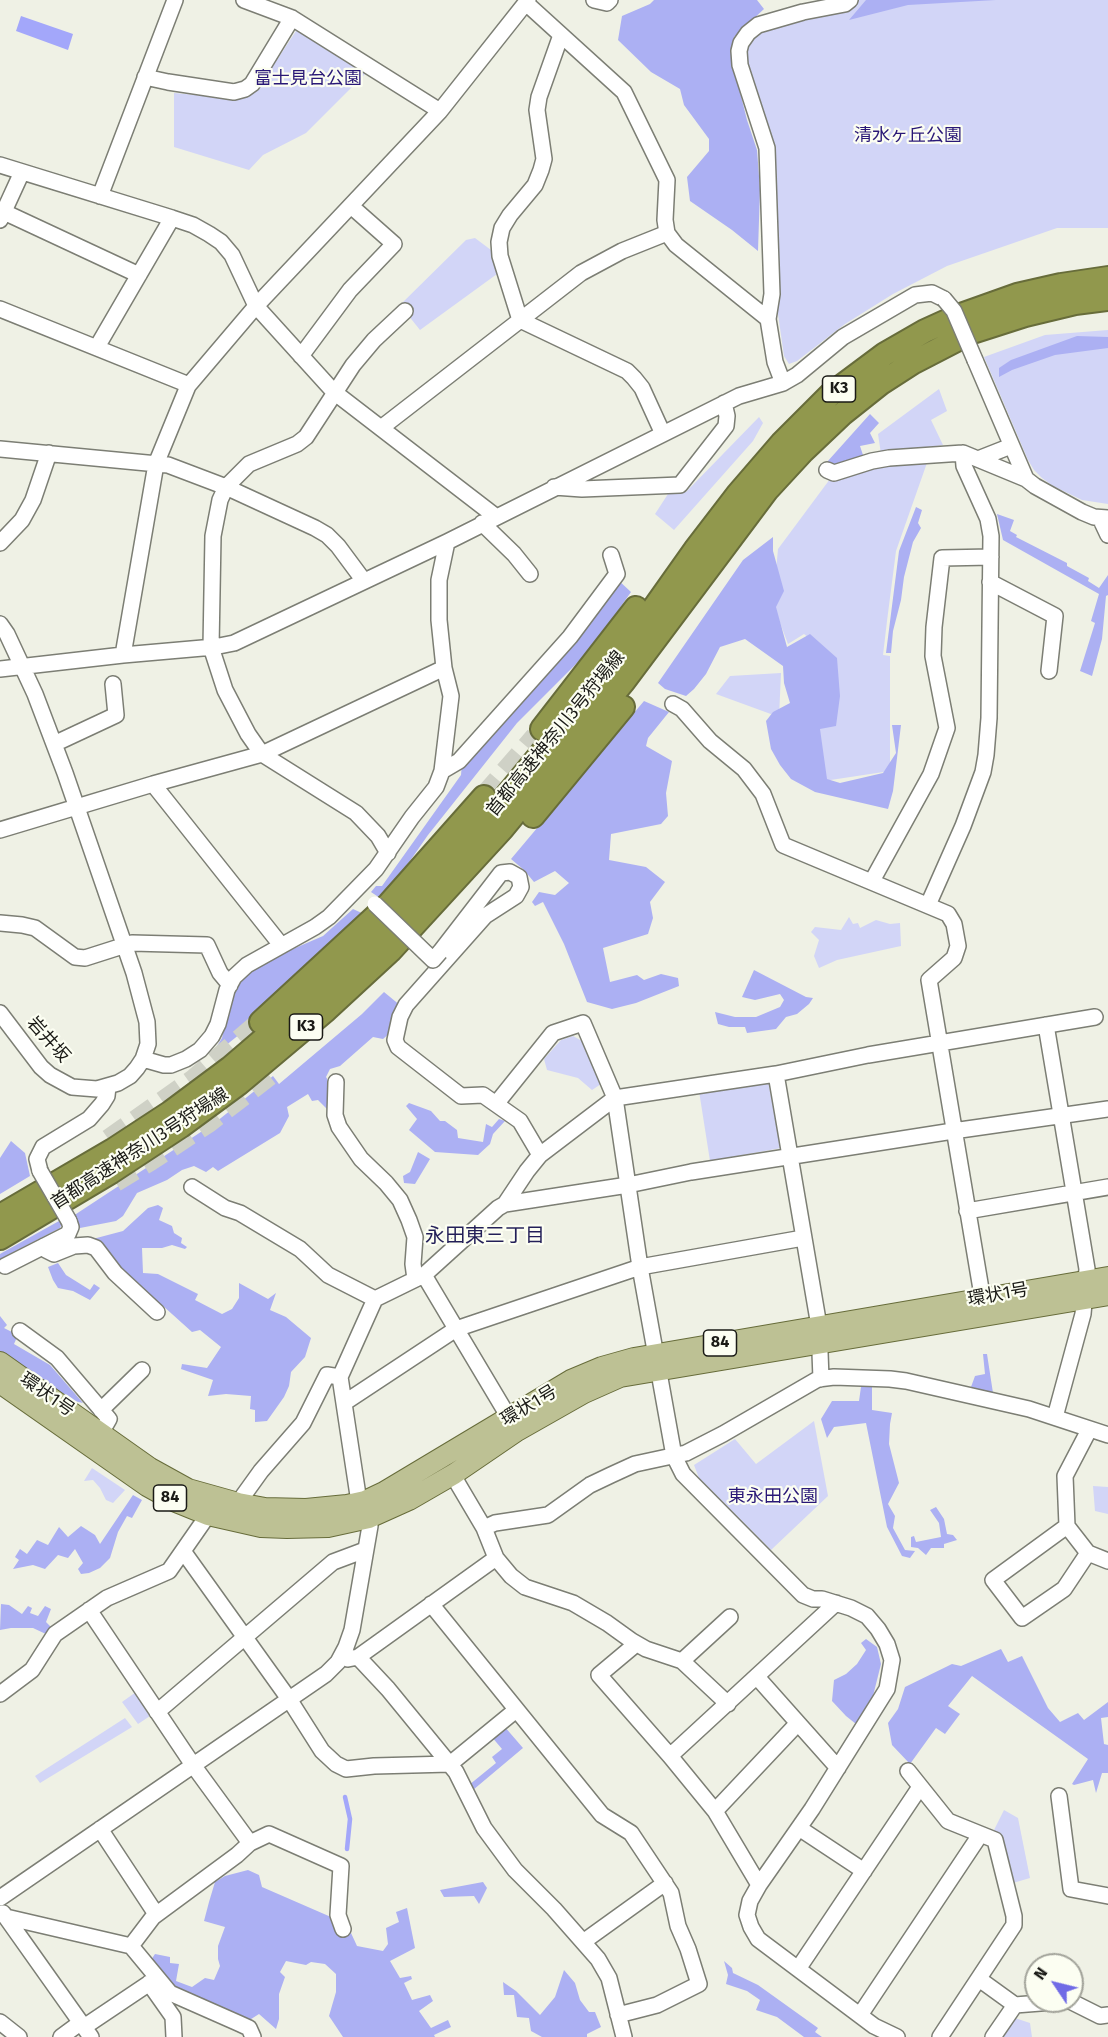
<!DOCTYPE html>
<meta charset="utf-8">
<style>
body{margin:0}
#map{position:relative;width:1108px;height:2037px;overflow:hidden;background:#eff1e5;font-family:"Fira Sans",sans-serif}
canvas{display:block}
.north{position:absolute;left:1024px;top:1953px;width:60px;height:60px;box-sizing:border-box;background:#fcfef2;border:2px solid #a2a39a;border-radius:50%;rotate:305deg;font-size:16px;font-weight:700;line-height:24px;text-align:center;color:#1a1a16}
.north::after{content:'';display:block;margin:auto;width:21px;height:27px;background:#706be6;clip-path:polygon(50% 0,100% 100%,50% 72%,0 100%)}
</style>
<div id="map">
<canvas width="1108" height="2037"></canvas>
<div class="north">N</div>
</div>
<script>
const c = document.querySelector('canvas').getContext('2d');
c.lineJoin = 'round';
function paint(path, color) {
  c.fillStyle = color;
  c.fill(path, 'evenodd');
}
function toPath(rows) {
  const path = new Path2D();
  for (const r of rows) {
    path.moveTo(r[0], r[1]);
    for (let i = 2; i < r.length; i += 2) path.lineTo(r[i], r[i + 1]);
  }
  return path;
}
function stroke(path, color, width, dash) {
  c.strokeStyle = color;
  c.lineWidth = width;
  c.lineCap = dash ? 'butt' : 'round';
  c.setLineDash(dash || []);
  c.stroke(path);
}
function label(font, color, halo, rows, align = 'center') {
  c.font = font + ' "Fira Sans","Noto Sans JP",sans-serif';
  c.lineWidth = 4.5;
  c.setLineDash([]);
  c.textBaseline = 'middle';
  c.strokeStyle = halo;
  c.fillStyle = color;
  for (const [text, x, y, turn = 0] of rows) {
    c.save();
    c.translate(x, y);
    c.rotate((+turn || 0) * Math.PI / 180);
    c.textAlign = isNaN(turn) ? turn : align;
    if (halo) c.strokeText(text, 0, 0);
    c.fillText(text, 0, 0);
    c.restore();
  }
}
const green = toPath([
 [857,0,1108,0,1108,228,1057,228,947,266,893,294,845,324,797,361,789,364,784,356,777,307,773,142,749,80,745,52,750,40,758,33],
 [298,28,367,72,306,133,263,155,249,170,174,147,174,93,240,99,257,90],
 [475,238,491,250,497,274,420,330,400,305,466,240],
 [1108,330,1108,504,1082,500,1053,486,1042,478,1034,470,1028,460,984,357,1045,335],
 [939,389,947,411,931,420,943,445,881,454,878,434],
 [759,417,763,423,753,441,674,530,655,514,668,494,672,491,686,492],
 [928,460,896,551,887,621,883,655,890,656,890,771,824,781,819,727,837,660,804,634,788,644,773,604,778,549,830,479,879,466],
 [781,673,779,717,716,694,730,676],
 [849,917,853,924,858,923,860,928,876,920,890,924,900,923,901,946,837,960,819,968,814,956,819,940,811,932,815,927,841,930],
 [573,1036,582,1041,601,1084,592,1090,578,1078,547,1070,544,1059,561,1040],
 [768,1081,781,1148,710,1161,699,1091],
 [814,1421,828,1496,771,1550,699,1478,694,1465,735,1439,756,1464],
 [92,1468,125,1490,113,1503,106,1500,100,1488,93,1480,84,1481],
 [1093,1486,1108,1487,1108,1514,1095,1511],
 [136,1692,153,1714,138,1724,122,1702],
 [125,1718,132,1727,40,1783,35,1776],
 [1004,1810,1018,1818,1030,1878,1013,1883,993,1832],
 [1015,2018,1030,2023,1032,2037,997,2037]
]);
const forest = toPath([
 [654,0,757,0,764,9,734,37,732,60,747,120,757,150,760,189,758,251,732,230,690,201,687,177,709,151,709,139,684,105,680,89,651,72,618,40,622,16,650,4],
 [866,0,996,0,908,5,849,20],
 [1077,336,1108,337,1108,348,1055,355,1012,370,999,377,999,368,1011,360],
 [870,414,879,423,870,433,875,443,860,446,864,458,832,468,827,462],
 [916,507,922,510,918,523,921,528,913,542,904,577,901,600,893,631,891,653,886,653,899,551],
 [997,514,1014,520,1010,531,1017,535,1016,537,1067,563,1067,566,1089,578,1088,581,1099,588,1108,575,1108,595,1106,596,1102,639,1092,676,1080,671,1095,623,1091,621,1099,594,1003,540],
 [773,537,773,551,784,591,776,607,787,647,810,634,837,658,840,696,836,726,820,729,827,779,840,783,883,773,896,753,892,725,901,725,893,791,888,809,815,792,791,779,780,765,771,749,766,721,773,712,790,703,784,683,783,666,745,639,720,647,706,674,694,689,686,696,665,689,658,683,743,560],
 [617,579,631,592,592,648,517,723,428,835,405,868,380,898,371,892,376,886,382,886,461,775,462,763],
 [644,701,669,712,648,738,646,746,672,761,666,793,668,816,661,824,611,834,609,860,646,867,665,882,650,902,653,918,648,934,603,948,610,982,637,975,644,980,661,974,678,978,679,986,636,1003,612,1009,587,1002,564,944,543,902,535,906,532,902,539,892,555,895,569,883,555,871,534,882,524,870,511,859],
 [353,909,364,914,255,1022,220,1050,217,1046,222,1038,230,1000,235,985,245,974,279,955,323,936],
 [754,970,806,997,813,998,809,1004,797,1014,786,1017,776,1029,747,1033,745,1027,729,1027,718,1024,715,1012,735,1017,756,1017,780,1007,784,1000,780,994,755,1000,742,997],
 [384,992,401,1006,391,1032,383,1039,373,1037,340,1066,330,1069,326,1077,331,1085,330,1112,318,1100,312,1101,308,1094,287,1107,289,1116,280,1133,218,1171,213,1167,206,1172,194,1166,182,1170,167,1180,137,1193,123,1216,116,1221,80,1228,73,1216,216,1122,273,1076,279,1084,362,1014],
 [409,1103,431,1111,440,1121,445,1121,457,1130,458,1138,483,1142,486,1124,492,1127,499,1119,505,1121,493,1134,490,1144,478,1155,435,1152,409,1130,417,1119,406,1106],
 [11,1141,25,1153,30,1176,0,1194,0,1158],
 [418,1152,430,1159,415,1184,404,1183,403,1176,410,1172],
 [158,1205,163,1208,159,1220,172,1226,174,1233,182,1238,181,1243,187,1247,185,1249,172,1245,162,1248,142,1248,143,1273,158,1274,198,1294,195,1300,222,1314,232,1309,239,1298,239,1283,268,1299,276,1293,270,1310,286,1317,311,1338,305,1357,291,1372,289,1386,284,1397,267,1421,255,1422,255,1410,250,1409,251,1396,226,1394,208,1396,213,1380,181,1369,182,1364,207,1368,221,1347,200,1330,192,1332,162,1305,159,1308,89,1240,123,1231,148,1208],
 [59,1221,62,1223,60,1228,0,1259,0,1254],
 [58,1263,66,1275,90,1290,94,1284,100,1288,90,1300,73,1291,58,1288,53,1280,48,1267],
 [0,1316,7,1325,4,1328,18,1335,14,1344,50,1365,83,1403,66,1399,0,1351],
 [983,1354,987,1354,993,1393,971,1387,975,1376,985,1374],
 [861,1387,872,1387,872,1410,892,1413,890,1424,889,1444,899,1483,888,1504,895,1516,893,1528,905,1550,915,1551,910,1558,902,1556,887,1527,866,1423,834,1427,827,1438,821,1419,832,1401,859,1401],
 [133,1495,142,1500,132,1518,127,1516,118,1532,110,1558,100,1568,89,1573,81,1574,78,1569,83,1563,75,1549,68,1558,58,1555,45,1569,33,1565,13,1569,19,1560,15,1557,20,1549,27,1554,37,1540,48,1545,59,1527,68,1537,81,1526,95,1535,100,1544],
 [936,1507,944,1519,947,1534,953,1535,957,1540,944,1544,944,1548,931,1548,926,1555,918,1548,911,1547,911,1537,914,1536,916,1542,941,1537,939,1523,930,1510],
 [1,1604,9,1605,22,1614,28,1606,32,1608,30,1613,38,1616,45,1606,51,1609,46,1622,53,1629,48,1635,33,1628,11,1628,0,1630],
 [866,1639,877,1647,881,1664,872,1700,856,1724,846,1716,832,1701,834,1680,846,1674,857,1664,866,1650,861,1643],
 [1001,1649,1008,1662,1022,1656,1048,1708,1060,1722,1078,1713,1084,1720,1108,1702,1108,1717,1101,1718,1104,1744,1108,1745,1108,1773,1102,1773,1096,1793,1093,1780,1074,1785,1072,1784,1088,1759,972,1676,948,1706,960,1714,945,1734,936,1728,910,1764,892,1745,888,1723,898,1709,905,1687,952,1664,961,1666],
 [504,1726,523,1748,473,1790,469,1785,496,1763,492,1757,502,1749,491,1736],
 [248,1870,259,1875,262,1887,331,1917,339,1934,351,1933,357,1946,383,1951,388,1944,386,1928,399,1922,396,1912,407,1908,415,1948,390,1961,400,1978,411,1976,412,1979,404,1983,412,2000,430,1995,433,2001,419,2011,431,2028,448,2020,451,2027,434,2035,435,2037,343,2037,329,2016,336,1992,336,1974,325,1964,311,1962,306,1965,286,1961,280,1972,285,1977,279,1994,279,2019,276,2029,259,2014,248,2021,178,1990,164,1978,151,1960,155,1954,170,1957,170,1963,179,1964,176,1981,192,1987,205,1978,214,1980,220,1966,218,1959,218,1946,225,1927,204,1921,209,1902,215,1882,225,1876],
 [483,1882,487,1888,479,1904,474,1896,444,1897,440,1890],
 [724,1961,732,1968,733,1973,758,1985,818,2028,815,2032,822,2037,804,2037,777,2017,756,2010,760,2000,747,1991,726,1984,728,1975],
 [564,1970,575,1983,580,2000,589,2012,595,2012,601,2027,587,2034,587,2037,542,2037,531,2031,529,2018,517,2017,514,1995,504,1995,503,1982,516,1991,540,2015,555,1997]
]);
const water = toPath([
 [21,16,73,34,68,50,16,31]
]);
const stream = toPath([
 [345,1797,350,1819,347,1849]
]);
const highwayTunnel = toPath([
 [484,797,536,737],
 [109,1140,194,1080,261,1022],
 [115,1181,150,1160,208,1122,274,1071]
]);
const minor = toPath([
 [244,0,292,18,440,111],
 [594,0,607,3,610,0],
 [526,3,624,92,667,180,665,220,667,233,676,245,768,319],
 [561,35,539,97,537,110,544,159,541,170,535,185,510,215,502,228,499,242,500,256,520,320,627,371,634,378,642,388,663,434],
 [145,77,168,82,234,92,245,89,252,84,292,18],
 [0,165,172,218,193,225,209,234,221,242,232,255,256,306,334,392,495,516],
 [100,196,175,0],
 [4,212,139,275],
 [0,220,22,172],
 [0,309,189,385],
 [97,347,172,218],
 [301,356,350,290,394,244,351,206],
 [975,360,1026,479,1035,486,1082,512,1094,517,1108,518],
 [783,383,775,362,768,319,772,294,767,148,740,65,739,51,741,43,748,33,758,25,803,12,845,4,850,0],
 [381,428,581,273,622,251,667,233],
 [0,449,168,465,226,487,315,528,327,535,338,546,364,581],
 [978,459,1011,446],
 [827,470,834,473,872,461,889,458,963,453,1026,479],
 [554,487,582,489,680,485,726,426,727,416,724,403],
 [1100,518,1108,535],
 [482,523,514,554,530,574],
 [0,543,22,520,33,500,49,453],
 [990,582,1055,616,1049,671],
 [0,624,7,634,35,694,65,773,134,973,147,1022,148,1044,143,1059,137,1068,130,1076,118,1083,97,1089,72,1087,50,1075,41,1067,0,1013],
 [123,655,156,464,188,386,256,306,440,111,528,0],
 [0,669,123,655,214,647,234,643,447,542,739,396,783,383,797,375,843,337,915,295,932,293,944,299],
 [673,704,682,709,710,741,744,769,763,794,783,845,948,914,954,924,958,946,954,958,929,980,984,1307],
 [54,744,116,715,113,684],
 [442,771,459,761,570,637,617,574,611,555],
 [153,784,281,945],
 [0,830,153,784,262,754,444,668],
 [388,853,378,836,356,813,262,754,248,734,225,690,211,647,213,536,220,500,226,487,249,464,297,444,306,437,353,365,374,340,405,311],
 [872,881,931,774,947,728,933,656,934,627,942,558,991,557],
 [928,905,963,826,983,772,986,755,989,718,991,536,988,519,964,466,963,453],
 [0,923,22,925,35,928,75,957,85,958,132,943,207,945,220,973,230,985],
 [440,952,501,873,510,872,519,877,521,887,516,896,485,916,406,1005,400,1017,395,1040,398,1047,461,1096,483,1095,520,1121,540,1155],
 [1046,1025,1087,1269,1083,1314,1055,1417],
 [143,1059,164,1065,171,1065,186,1059,200,1050,212,1036,218,1024,227,990,234,977,247,965,315,927,329,917,376,869,412,817,436,787,442,771,451,696,444,668,439,620,439,580,447,542],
 [776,1074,819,1326,821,1379],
 [336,1082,335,1115,339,1127,361,1159,386,1183,400,1200,409,1220,415,1237,413,1264,415,1279],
 [496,1104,553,1033,583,1023,615,1098,640,1267,674,1456,683,1474,803,1595,813,1599,822,1599,851,1608,867,1616,878,1629,887,1644,892,1660,887,1689,812,1809,759,1885,750,1901,747,1915,751,1927,758,1939,874,2026,897,2037],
 [40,1171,37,1159,43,1147,89,1119,102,1104,107,1096,108,1087],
 [192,1187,225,1208,240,1213,300,1249,328,1275,375,1299],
 [505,1204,527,1171,540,1155,615,1098,776,1074,868,1055,1095,1017],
 [967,1211,1108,1187],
 [44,1246,46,1250,54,1254,74,1246,88,1245,96,1248,115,1273,157,1312],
 [5,1266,68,1234,71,1227,69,1221],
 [20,1331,57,1358,109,1419,101,1433],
 [344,1403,456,1329,640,1267,803,1238],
 [101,1410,142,1370],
 [514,1426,424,1275,498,1208,505,1204,628,1185,691,1172,953,1131,1108,1109],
 [1089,1430,1065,1476,1067,1526,993,1580,1022,1618,1064,1589,1088,1553,1108,1561],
 [454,1474,458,1484,484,1528,496,1558,511,1576,525,1587,573,1603,607,1623,632,1641,646,1649,682,1661,728,1704],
 [359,1502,340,1377,375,1299,424,1275],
 [238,1503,261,1471,303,1423,327,1375,340,1377],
 [1067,1526,1088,1553],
 [484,1528,495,1523,548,1515,590,1485,611,1475,635,1464,686,1453,723,1434,818,1379,834,1377,890,1379,906,1381,1029,1409,1108,1435],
 [183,1551,289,1699,322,1751,336,1764,346,1769,374,1766,450,1764,516,1710],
 [431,1604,602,1815,631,1833,671,1893,678,1926,688,1949,699,1984,657,2005,618,2015],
 [89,1610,193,1765,250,1843],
 [636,1644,599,1675,670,1756,715,1811,759,1885],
 [358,1657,388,1689,456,1772,484,1828,515,1870,554,1909,598,1959,609,1978,624,2037],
 [348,1659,358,1657,496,1558],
 [682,1661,730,1617],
 [757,1677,838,1768],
 [0,1694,32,1670,55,1634,107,1598,169,1571,208,1515],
 [157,1712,333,1562,365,1550],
 [670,1756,836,1603],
 [908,1771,948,1821,995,1840,1014,1916,1014,1925,940,2037],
 [1059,1796,1071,1889,1108,1896],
 [715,1811,798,1723],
 [799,1828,864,1871],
 [100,1829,156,1914],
 [0,1898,326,1674,338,1662,346,1647,352,1630,370,1526,367,1510],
 [3,1913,91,2037],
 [6,1917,131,1946,170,1993,238,2023,249,2028,253,2037],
 [583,1942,665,1883],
 [131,1946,153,1917,237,1855,250,1843,269,1834,341,1866,338,1915,343,1929],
 [798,1969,920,1787],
 [979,1979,1015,2005],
 [149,1983,173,2017,174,2037],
 [1070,2001,1100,2016,1108,2015],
 [860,2015,980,1835],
 [0,2022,19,2037],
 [84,2027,157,1978],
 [61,2037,80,2023],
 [993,2037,1015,2005,1066,2001]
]);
const major = toPath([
 [0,1362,150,1468,188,1489,238,1503,265,1508,306,1509,347,1505,365,1501,384,1492,571,1380,602,1367,634,1358,1108,1277],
 [0,1383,147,1486,176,1502,208,1515,261,1527,287,1528,328,1527,369,1518,409,1500,454,1474,517,1431,584,1393,620,1377,1108,1295]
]);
const highway = toPath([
 [542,729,636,608],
 [533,816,623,707],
 [261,1022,389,904,484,797],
 [0,1216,113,1150,171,1112,230,1068,343,971,385,929,441,871,489,817,610,670,695,550,738,494,782,443,830,395,885,354,925,331,958,316,1017,295,1061,285,1108,278],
 [0,1238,111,1172,181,1126,238,1084,326,1010,390,951,502,829,624,681,767,490,803,451,842,414,881,383,912,363,972,332,1025,315,1075,303,1108,299]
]);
const minorBridge = toPath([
 [944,299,954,311,975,360],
 [375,904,433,960,440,952],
 [40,1171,69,1221]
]);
const shields = [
 [839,389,33],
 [306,1027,33],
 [720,1343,33],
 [170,1498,33]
];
const shieldNames = [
 ["K3",839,389],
 ["K3",306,1027],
 ["84",720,1343],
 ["84",170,1498]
];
const parkNames = [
 ["富士見台公園",308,79],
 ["清水ヶ丘公園",908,136],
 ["東永田公園",773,1497]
];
const streetNames = [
 ["首都高速神奈川3号狩場線",556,734,-51],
 ["岩井坂",48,1040,48],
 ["首都高速神奈川3号狩場線",140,1149,-33],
 ["環状1号",998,1295,-10],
 ["環状1号",47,1395,35],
 ["環状1号",529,1406,-31]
];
const neighbourhoodNames = [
 ["永田東三丁目",485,1236]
];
paint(green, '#d2d5f7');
paint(forest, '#acb0f3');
paint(water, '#a3a7fa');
stroke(stream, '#a3a7fa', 4.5);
stroke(highwayTunnel, '#cfd1c6', 22, [22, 11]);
stroke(minor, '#7c7e74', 18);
stroke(major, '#676c3a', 22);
stroke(highway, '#676c3a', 26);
stroke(minor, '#fff', 15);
stroke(major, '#bdc194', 20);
stroke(highway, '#91984d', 22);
stroke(minorBridge, '#7c7e74', 18, []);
stroke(minorBridge, '#fff', 15);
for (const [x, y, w] of shields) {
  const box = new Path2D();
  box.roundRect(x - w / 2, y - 13, w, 26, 4.5);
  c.fillStyle = '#fcfef2';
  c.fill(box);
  stroke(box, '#1a1a16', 1.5);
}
label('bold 16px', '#1a1a16', null, shieldNames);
label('18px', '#291877', '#fcfef2', parkNames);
label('18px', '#1a1a16', '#fcfef2', streetNames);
label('20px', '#231f58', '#fcfef2', neighbourhoodNames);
</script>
